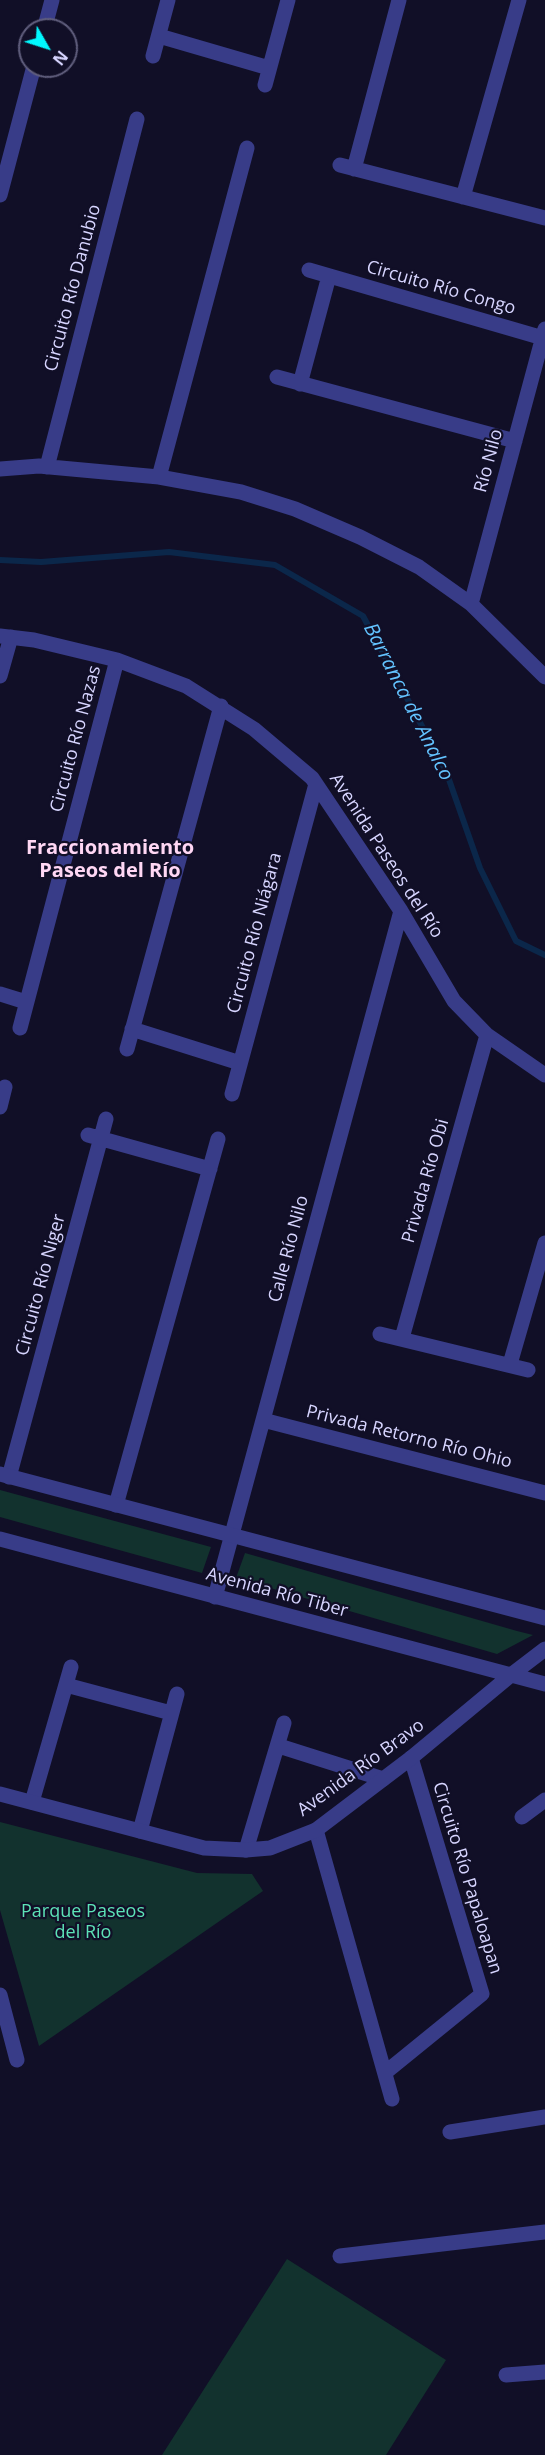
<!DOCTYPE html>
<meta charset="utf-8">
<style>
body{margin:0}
#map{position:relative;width:545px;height:2455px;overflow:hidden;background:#110f27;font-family:"Open Sans",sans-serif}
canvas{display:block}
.north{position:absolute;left:18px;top:18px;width:60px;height:60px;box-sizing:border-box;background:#110f27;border:2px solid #605e7d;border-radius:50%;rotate:129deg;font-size:16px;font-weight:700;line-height:24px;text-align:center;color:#d7d5ff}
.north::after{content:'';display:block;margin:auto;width:21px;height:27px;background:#01f9ff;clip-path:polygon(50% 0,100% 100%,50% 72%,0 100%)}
</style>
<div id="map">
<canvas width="545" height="2455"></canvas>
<div class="north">N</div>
</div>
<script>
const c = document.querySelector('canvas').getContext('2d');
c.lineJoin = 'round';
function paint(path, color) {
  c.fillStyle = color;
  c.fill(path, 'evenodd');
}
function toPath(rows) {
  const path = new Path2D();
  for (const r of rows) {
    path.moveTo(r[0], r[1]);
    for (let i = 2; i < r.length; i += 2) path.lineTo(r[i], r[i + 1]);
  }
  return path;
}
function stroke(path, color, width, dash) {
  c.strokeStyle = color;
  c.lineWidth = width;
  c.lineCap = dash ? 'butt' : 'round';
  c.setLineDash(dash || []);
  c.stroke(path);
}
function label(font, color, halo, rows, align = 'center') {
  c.font = font + ' "Open Sans",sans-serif';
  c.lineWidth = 4.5;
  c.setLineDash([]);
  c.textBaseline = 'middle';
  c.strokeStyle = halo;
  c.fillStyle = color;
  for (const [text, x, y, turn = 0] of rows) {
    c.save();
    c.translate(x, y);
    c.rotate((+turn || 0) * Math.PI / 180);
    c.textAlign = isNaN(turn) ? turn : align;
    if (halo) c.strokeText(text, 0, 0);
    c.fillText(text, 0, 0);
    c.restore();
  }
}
const green = toPath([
 [0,1490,211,1547,202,1573,0,1517],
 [245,1553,517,1631,533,1635,497,1654,236,1578],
 [0,1822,197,1873,252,1874,263,1891,39,2046,0,1910],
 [287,2259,446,2360,386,2455,162,2455]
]);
const stream = toPath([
 [0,560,41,562,169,552,275,565,363,616,446,771,480,868,516,941,545,955]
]);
const minor = toPath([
 [44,30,52,0],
 [159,36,269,68],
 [153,56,168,0],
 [265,85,288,0],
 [340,165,545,218],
 [354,169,399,0],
 [0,195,34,66],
 [463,197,519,0],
 [309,270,543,338],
 [277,377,515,441],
 [300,384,329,276],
 [47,467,137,119],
 [0,469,39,466,159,477,241,492,295,509,360,537,419,567,471,604,545,677],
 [159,477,247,148],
 [471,604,545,329],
 [0,636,34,640,117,660,186,686,254,729,312,778,401,911,454,1001,487,1035,545,1075],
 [0,676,11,637],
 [0,994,26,1002],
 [20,1028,117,660],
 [132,1029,240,1063],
 [127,1049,221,706],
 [232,1094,316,784],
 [0,1107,5,1087],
 [88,1135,210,1169],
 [380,1334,528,1370],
 [402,1338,487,1035],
 [510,1364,545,1243],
 [263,1420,545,1493],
 [9,1477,106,1119],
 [116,1505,218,1139],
 [215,1597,401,911],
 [66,1685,171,1713],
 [279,1746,383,1779],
 [32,1802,71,1667],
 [522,1817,545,1800],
 [316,1830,392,2099],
 [140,1831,177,1694],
 [246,1850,284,1723],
 [0,1995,17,2060],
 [386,2072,482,1994,411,1758],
 [450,2132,545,2117],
 [340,2256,545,2232],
 [506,2375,545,2372]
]);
const tertiary = toPath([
 [0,1474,545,1618],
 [0,1539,545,1684],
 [0,1794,204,1848,246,1850,270,1848,316,1830,411,1758,511,1675,545,1649]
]);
const streetNames = [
 ["Circuito Río Danubio",73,288,-75],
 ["Circuito Río Congo",441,288,16],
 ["Río Nilo",489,461,-75],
 ["Circuito Río Nazas",76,739,-75],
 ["Avenida Paseos del Río",386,856,57],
 ["Circuito Río Niágara",255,933,-75],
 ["Privada Río Obi",426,1181,-74],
 ["Calle Río Nilo",289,1249,-75],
 ["Circuito Río Niger",41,1285,-75],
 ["Privada Retorno Río Ohio",409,1437,14],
 ["Avenida Río Tiber",277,1593,15],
 ["Avenida Río Bravo",361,1768,-36],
 ["Circuito Río Papaloapan",467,1878,73]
];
const parkNames = [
 ["Parque Paseos",83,1912],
 ["del Río",83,1933]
];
const waterNames = [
 ["Barranca de Analco",408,702,63]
];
const neighbourhoodNames = [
 ["Fraccionamiento",110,848],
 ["Paseos del Río",110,871]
];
paint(green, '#12322e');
stroke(stream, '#0b274a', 6);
stroke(minor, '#383c88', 15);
stroke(tertiary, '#383c88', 15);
label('18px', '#d7d5ff', '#110f27', streetNames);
label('18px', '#5de3b7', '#110f27', parkNames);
label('italic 20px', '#63c3ff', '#110f27', waterNames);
label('bold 20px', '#ffd7f4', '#110f27', neighbourhoodNames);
</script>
